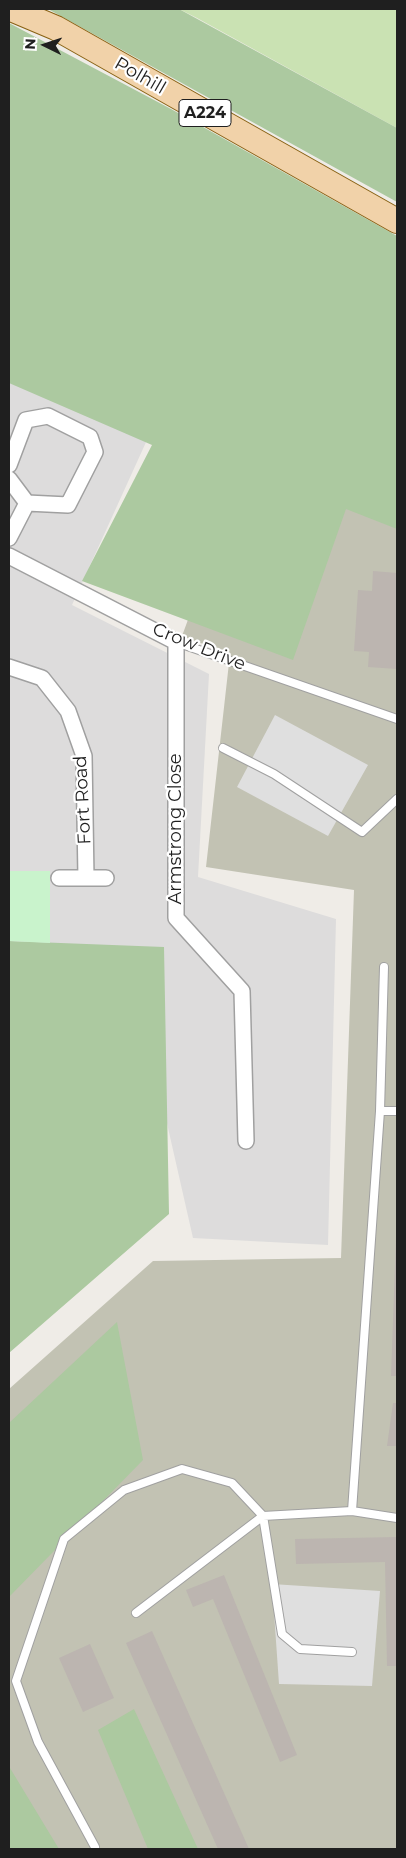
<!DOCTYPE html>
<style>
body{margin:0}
#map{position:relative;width:406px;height:1858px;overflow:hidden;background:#efece7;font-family:Montserrat,sans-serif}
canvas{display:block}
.frame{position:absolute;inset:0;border:10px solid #1f1f1f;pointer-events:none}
.north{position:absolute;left:20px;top:20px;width:50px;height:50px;-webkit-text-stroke:4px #fff;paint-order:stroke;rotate:274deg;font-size:14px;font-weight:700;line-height:20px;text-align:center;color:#1f1f1f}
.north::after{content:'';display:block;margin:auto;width:18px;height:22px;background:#1f1f1f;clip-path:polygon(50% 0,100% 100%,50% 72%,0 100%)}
</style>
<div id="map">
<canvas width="406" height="1858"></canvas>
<div class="frame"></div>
<div class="north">N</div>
</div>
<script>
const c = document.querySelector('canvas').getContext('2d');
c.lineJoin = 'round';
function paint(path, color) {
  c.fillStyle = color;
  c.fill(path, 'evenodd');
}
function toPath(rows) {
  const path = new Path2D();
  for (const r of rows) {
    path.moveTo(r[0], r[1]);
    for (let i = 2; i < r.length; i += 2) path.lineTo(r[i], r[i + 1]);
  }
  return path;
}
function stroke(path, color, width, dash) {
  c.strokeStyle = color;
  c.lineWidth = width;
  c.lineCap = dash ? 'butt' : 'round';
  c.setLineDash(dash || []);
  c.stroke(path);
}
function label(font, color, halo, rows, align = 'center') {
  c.font = font + ' Montserrat,sans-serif';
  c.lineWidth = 4.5;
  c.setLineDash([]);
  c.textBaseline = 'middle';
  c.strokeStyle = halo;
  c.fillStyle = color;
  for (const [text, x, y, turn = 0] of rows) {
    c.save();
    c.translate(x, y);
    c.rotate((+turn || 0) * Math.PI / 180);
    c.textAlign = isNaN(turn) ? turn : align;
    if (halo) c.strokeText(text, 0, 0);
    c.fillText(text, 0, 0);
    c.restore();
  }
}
const residential = toPath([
 [9,370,152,429,72,605,209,674,198,877,336,919,328,1245,193,1238,129,956,9,947]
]);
const construction = toPath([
 [248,456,397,494,397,1849,9,1849,9,1389,153,1261,341,1258,354,890,206,867,230,654,182,636]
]);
const grass = toPath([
 [179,9,397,9,397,128,197,18]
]);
const forest = toPath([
 [48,9,179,9,397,128,397,202],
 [9,23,171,109,397,236,397,529,346,509,293,660,82,581,152,445,9,383],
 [9,941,164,947,169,1214,9,1353],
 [117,1322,143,1460,9,1597,9,1423],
 [134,1709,198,1849,148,1849,98,1730],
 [9,1759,10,1768,59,1849,9,1849]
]);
const park = toPath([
 [9,871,50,871,50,943,9,941]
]);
const parking = toPath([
 [275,715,368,765,328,836,237,787],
 [272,1584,380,1591,372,1686,279,1684]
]);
const building = toPath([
 [373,571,397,573,397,669,368,667,369,652,354,651,358,590,372,591],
 [396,1237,397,1237,397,1376,391,1376],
 [393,1403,397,1403,397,1446,387,1446],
 [397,1537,397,1666,387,1666,385,1562,296,1564,295,1539],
 [224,1575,297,1755,280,1762,213,1599,193,1607,186,1590],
 [152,1631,249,1849,218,1849,126,1643],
 [90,1644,114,1698,83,1712,59,1658]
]);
const lane = toPath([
 [176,642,397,719],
 [223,748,274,774,362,832,397,799],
 [384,967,380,1111,397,1111],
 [352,1511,380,1111],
 [136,1613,263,1516,282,1634,300,1649,352,1652],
 [95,1847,38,1742,16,1681,64,1539,124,1490,182,1469,232,1483,263,1516,352,1511,397,1518]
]);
const street = toPath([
 [9,465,26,420,48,416,90,437,95,452,68,505,27,503],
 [9,479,27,503],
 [9,538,27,503],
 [9,556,176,642,176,918,242,991,246,1141],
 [9,667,42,678,68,711,84,756,86,878],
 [59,878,106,878]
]);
const primary = toPath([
 [11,9,56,28,397,221]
]);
const shields = [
 [205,113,52]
];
const shieldNames = [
 ["A224",205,113]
];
const streetNames = [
 ["Polhill",140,76,30],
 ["Crow Drive",199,647,22],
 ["Fort Road",83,800,-93],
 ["Armstrong Close",176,829,-90]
];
paint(residential, '#dddcdc');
paint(construction, '#c2c2b3');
paint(grass, '#cae2b3');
paint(forest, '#acc9a0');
paint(park, '#c9f3cc');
paint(parking, '#dfdfdf');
paint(building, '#bcb5b0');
stroke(lane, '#a0a0a0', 10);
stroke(street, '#a0a0a0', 18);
stroke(primary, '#886112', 26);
stroke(lane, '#fff', 8);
stroke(street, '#fff', 15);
stroke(primary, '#f1d2a9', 24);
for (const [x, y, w] of shields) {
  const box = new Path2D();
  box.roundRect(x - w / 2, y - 13.5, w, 27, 4);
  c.fillStyle = '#fff';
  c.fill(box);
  stroke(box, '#1f1f1f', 1);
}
label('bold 16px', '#1f1f1f', null, shieldNames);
label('18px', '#1f1f1f', '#fff', streetNames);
</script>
